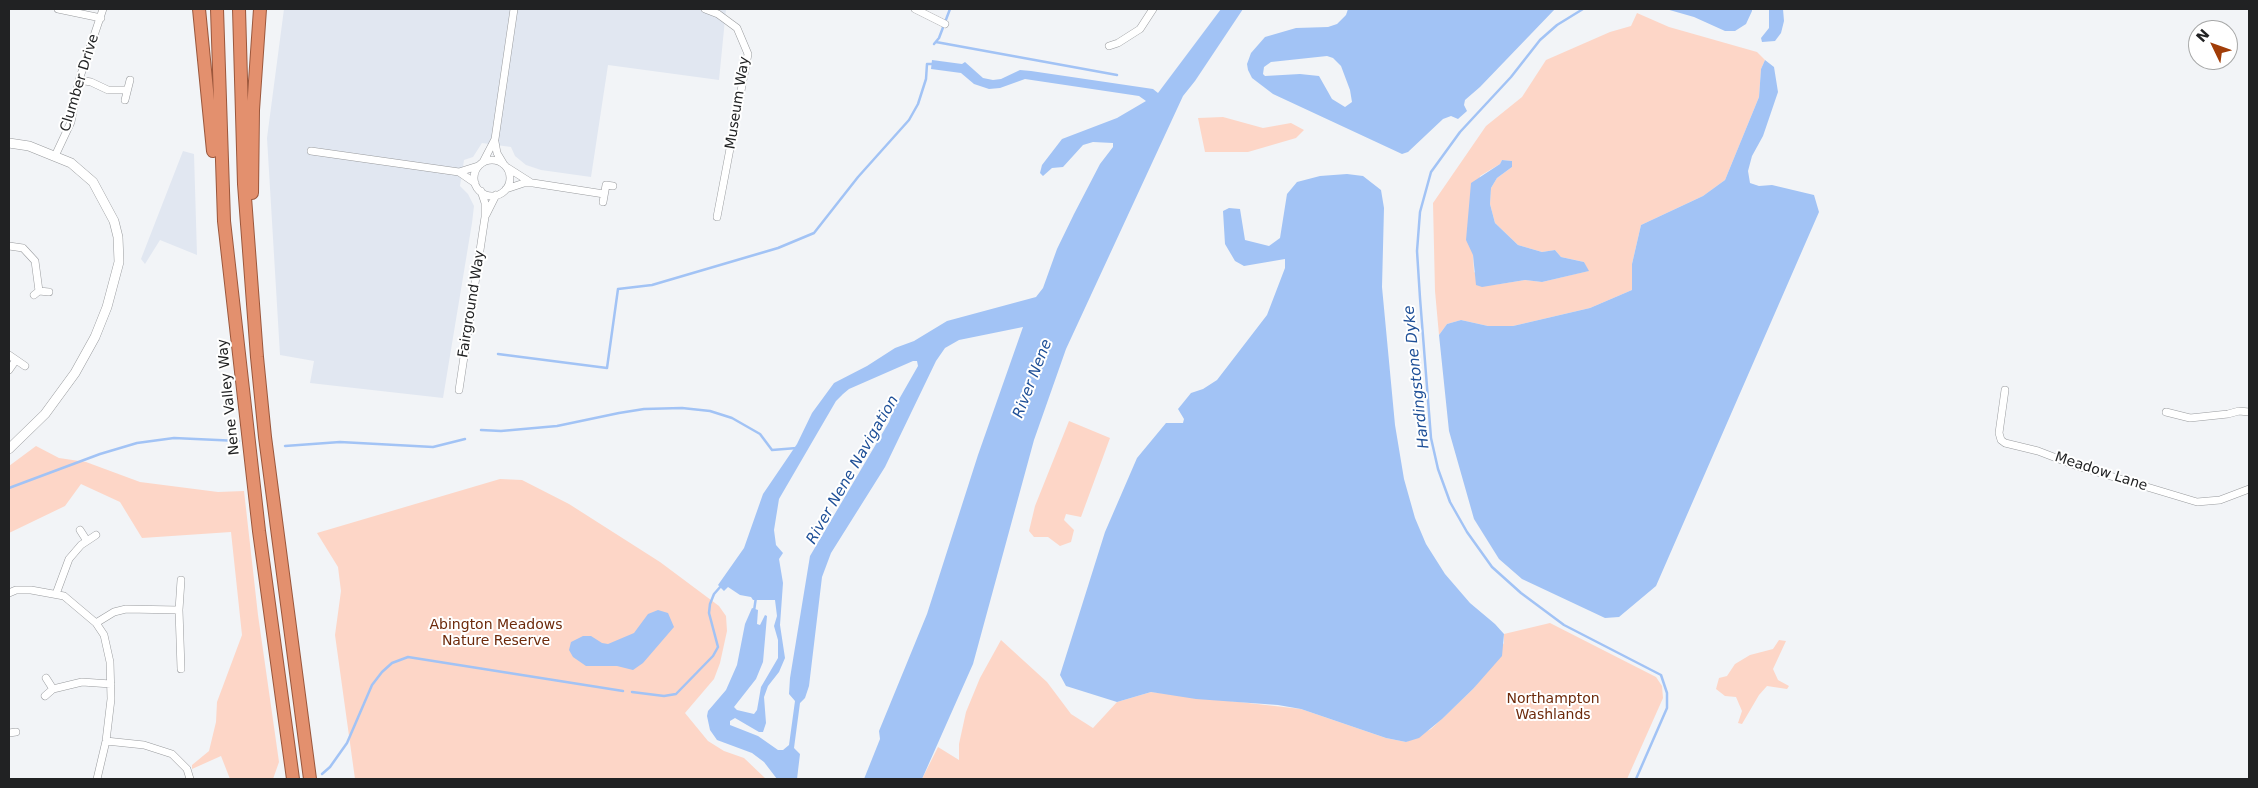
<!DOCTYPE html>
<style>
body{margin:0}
#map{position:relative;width:2258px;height:788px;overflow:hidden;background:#f2f4f7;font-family:"DejaVu Sans",sans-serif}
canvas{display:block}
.frame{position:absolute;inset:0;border:10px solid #212223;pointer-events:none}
.north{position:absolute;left:2188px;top:20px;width:50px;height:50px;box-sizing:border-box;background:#fff;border:1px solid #a6a7a7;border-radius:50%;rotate:312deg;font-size:14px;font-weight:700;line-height:20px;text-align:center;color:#212223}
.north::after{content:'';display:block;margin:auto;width:18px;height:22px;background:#a13d08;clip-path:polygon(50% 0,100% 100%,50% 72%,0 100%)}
</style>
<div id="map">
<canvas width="2258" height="788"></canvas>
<div class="frame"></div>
<div class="north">N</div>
</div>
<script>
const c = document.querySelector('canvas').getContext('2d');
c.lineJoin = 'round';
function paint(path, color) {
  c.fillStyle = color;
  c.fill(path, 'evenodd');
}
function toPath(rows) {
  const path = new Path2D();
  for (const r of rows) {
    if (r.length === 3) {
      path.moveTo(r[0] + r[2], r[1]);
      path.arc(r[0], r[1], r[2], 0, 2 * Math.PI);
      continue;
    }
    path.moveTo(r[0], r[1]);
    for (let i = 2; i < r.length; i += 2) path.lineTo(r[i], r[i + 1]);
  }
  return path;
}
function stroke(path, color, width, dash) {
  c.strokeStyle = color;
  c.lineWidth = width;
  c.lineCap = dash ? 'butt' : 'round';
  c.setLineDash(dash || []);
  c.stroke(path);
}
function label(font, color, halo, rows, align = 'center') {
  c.font = font + ' "DejaVu Sans",sans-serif';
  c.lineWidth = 4;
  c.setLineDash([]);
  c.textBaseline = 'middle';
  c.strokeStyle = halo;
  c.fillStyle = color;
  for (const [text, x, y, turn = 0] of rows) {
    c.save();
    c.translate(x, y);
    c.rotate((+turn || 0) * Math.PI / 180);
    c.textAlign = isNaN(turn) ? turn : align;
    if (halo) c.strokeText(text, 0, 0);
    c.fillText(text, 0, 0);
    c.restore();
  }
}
const built = toPath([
 [284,9,726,9,719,80,608,65,591,177,541,170,526,165,515,156,511,147,482,143,473,157,464,160,460,186,468,194,474,206,472,223,443,398,310,383,314,361,280,355,267,138],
 [183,151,194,154,197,255,160,240,145,264,141,259]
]);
const green = toPath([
 [1637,13,1669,27,1757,52,1765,60,1761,69,1759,97,1725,180,1703,196,1641,225,1632,264,1632,290,1590,308,1513,326,1488,326,1461,320,1447,324,1439,335,1435,291,1433,203,1486,126,1522,97,1546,60,1610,32,1631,26],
 [1502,160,1512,161,1512,167,1497,178,1491,188,1490,204,1495,223,1518,245,1542,252,1555,250,1561,257,1584,262,1588,271,1542,282,1525,280,1493,285,1474,272,1473,255,1480,176,1500,164],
 [1223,117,1263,128,1291,123,1304,130,1296,138,1248,152,1205,152,1198,118],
 [1069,421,1110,438,1081,517,1066,514,1064,520,1074,530,1071,542,1060,546,1048,537,1034,537,1029,531,1035,506],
 [36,446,59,458,86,462,140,482,218,492,244,491,258,615,279,762,273,779,230,779,221,756,192,769,192,765,209,751,216,722,217,702,242,635,231,532,142,538,120,502,81,484,65,506,9,533,9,466],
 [500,479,522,480,569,504,660,562,719,606,726,616,727,631,720,663,714,679,685,713,708,741,724,751,744,758,766,779,355,779,335,635,341,591,338,567,317,533],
 [1550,623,1656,677,1662,686,1663,698,1627,779,922,779,938,747,959,760,959,744,966,712,980,678,1001,640,1047,682,1071,714,1093,728,1117,702,1151,692,1301,709,1386,738,1406,742,1431,729,1473,689,1504,643,1504,634],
 [1779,640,1786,641,1773,669,1778,680,1789,686,1787,689,1767,686,1759,695,1742,724,1738,723,1742,711,1736,697,1725,696,1716,689,1719,678,1727,676,1735,664,1750,655,1773,649]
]);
const water = toPath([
 [1221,9,1243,9,1195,81,1183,96,1066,349,1034,440,973,664,922,779,864,779,880,739,879,731,927,614,978,455,1023,327,959,340,945,348,936,361,885,467,831,553,822,577,809,686,805,698,800,703,794,748,800,754,797,779,777,779,764,762,752,753,717,740,710,730,707,716,708,711,726,690,737,665,745,624,752,608,758,610,757,624,760,625,765,615,767,616,763,662,756,679,734,707,737,710,754,714,757,710,761,687,778,658,778,640,774,626,777,616,775,600,753,600,751,597,740,595,728,587,724,591,718,585,744,548,763,494,797,444,812,413,834,383,867,366,895,348,914,341,947,321,1036,297,1043,288,1057,249,1074,214,1100,164,1113,147,1113,143,1093,142,1083,145,1063,167,1052,168,1043,176,1040,173,1042,165,1062,139,1117,118,1146,101,1139,96,1025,79,1000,88,989,89,974,84,961,73,931,69,932,60,962,64,965,62,983,78,993,80,1001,79,1020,70,1031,71,1153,89,1158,93],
 [913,361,917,361,918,366,894,408,889,422,810,556,790,678,789,694,795,701,789,745,783,750,778,750,758,736,730,725,730,721,735,718,759,732,763,732,766,723,764,697,768,686,779,672,785,658,780,625,783,583,779,559,783,553,776,545,774,530,779,499,836,401,843,394,849,389],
 [1348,9,1555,9,1480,87,1465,100,1464,105,1467,111,1458,119,1451,116,1443,119,1408,152,1402,154,1273,94,1252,78,1248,70,1247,64,1251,53,1265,37,1296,28,1328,27,1337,24,1346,15],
 [1327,56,1333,58,1341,66,1350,90,1352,102,1345,107,1332,99,1319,76,1300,74,1265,76,1263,74,1264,67,1271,62],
 [1666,9,1752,9,1752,11,1746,24,1735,31,1725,31,1694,17],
 [1769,9,1783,9,1784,21,1781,33,1775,41,1762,42,1761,38,1769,28],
 [1765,60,1774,67,1778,92,1763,136,1752,156,1748,171,1750,183,1759,186,1772,185,1814,195,1819,212,1656,586,1619,617,1605,618,1522,579,1499,559,1474,519,1449,431,1439,335,1447,324,1461,320,1488,326,1513,326,1590,308,1632,290,1632,264,1641,225,1703,196,1725,180,1759,97,1761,69],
 [1502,160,1512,161,1512,167,1497,178,1491,188,1490,204,1495,223,1518,245,1542,252,1555,250,1561,257,1584,262,1589,271,1542,282,1525,280,1482,287,1476,285,1473,255,1466,240,1471,183,1500,164],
 [1347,174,1363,176,1381,190,1384,208,1382,287,1395,425,1404,479,1415,518,1426,544,1445,574,1470,603,1495,624,1504,634,1502,656,1473,689,1442,719,1419,738,1406,742,1386,738,1301,709,1278,705,1196,699,1151,692,1117,702,1066,686,1060,675,1105,532,1137,458,1166,423,1183,423,1184,419,1178,409,1191,393,1203,389,1217,380,1267,315,1285,268,1285,259,1244,266,1235,261,1225,244,1223,211,1229,208,1240,209,1245,240,1269,246,1280,238,1287,194,1297,182,1320,176],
 [658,610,668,613,674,627,643,663,633,670,617,666,586,666,573,657,569,650,571,642,583,636,591,636,602,643,608,644,634,633,648,614]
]);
const stream = toPath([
 [1583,9,1557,25,1540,40,1511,77,1460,132,1431,172,1420,212,1417,251,1420,298,1431,438,1438,469,1450,502,1467,532,1492,567,1521,593,1564,625,1661,675,1667,693,1667,708,1636,779],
 [936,42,1117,75],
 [934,44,939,38,950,9],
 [498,354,607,368,618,289,652,285,778,248,814,233,858,177,909,120,918,104,926,79,927,64,934,64],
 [481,430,501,431,557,426,619,413,644,409,682,408,710,411,732,418,760,434,772,450,797,448],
 [285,446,340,442,433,447,465,439],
 [9,488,100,454,137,443,174,438,239,441],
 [754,611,756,597],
 [632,692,664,696,676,694,713,656,718,647,709,613,710,604,714,594,721,586],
 [322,774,330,767,347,743,372,685,382,672,392,663,408,657,623,691]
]);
const minor = toPath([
 [58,9,101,18],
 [705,9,718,14,737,28,748,54,717,217],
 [915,9,945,24],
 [1109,46,1118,43,1140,29,1153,9],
 [79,80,91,82,108,90,126,90],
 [125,100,130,80],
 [495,142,497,153,503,163],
 [311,151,459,172,475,183],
 [55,156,71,122,79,80,103,9],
 [492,178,18],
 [483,162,495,139,514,9],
 [508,168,530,182],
 [459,172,478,166],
 [506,189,524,183,533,183,604,194],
 [603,202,606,185,613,186],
 [486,215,496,195],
 [9,246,23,248,35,261,39,291],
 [34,295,39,291,49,292],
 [9,355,25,366],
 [9,370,16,360],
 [459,390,485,217,485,203,481,191],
 [2005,390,1999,433,2001,440,2005,443,2038,451,2077,466,2197,502,2220,500,2249,489],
 [2166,412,2190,418,2228,414,2239,411,2249,412],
 [80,530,87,541],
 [9,593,16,590,31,590,64,596,96,623,104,635,110,662,111,699,106,741,97,779],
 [56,594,69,559,81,545,96,535],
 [179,610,181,669],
 [96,623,114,612,126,609,179,610,181,580],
 [46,678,53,689],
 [45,696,53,689,82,682,111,684],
 [9,733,16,732],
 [106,741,144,745,172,754,187,769,190,779]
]);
const tertiary = toPath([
 [9,143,29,146,71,163,93,182,114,221,118,237,119,262,107,307,95,337,75,373,45,414,9,449]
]);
const trunk = toPath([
 [199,9,213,151],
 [217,9,224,221,259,531,293,779],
 [239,9,244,184,257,357,265,437,310,779],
 [252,193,253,110,260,9]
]);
const streetNames = [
 ["Clumber Drive",80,83,-73],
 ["Museum Way",738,103,-81],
 ["Fairground Way",472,304,-81],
 ["Nene Valley Way",229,397,-96],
 ["Meadow Lane",2101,472,18]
];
const parkNames = [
 ["Abington Meadows",496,625],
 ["Nature Reserve",496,641],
 ["Northampton",1553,699],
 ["Washlands",1553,715]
];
const waterNames = [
 ["Hardingstone Dyke",1417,377,-96],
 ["River Nene",1033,379,-69],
 ["River Nene Navigation",853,470,-60]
];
paint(built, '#e1e7f1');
paint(green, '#fdd6c7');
paint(water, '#a2c3f5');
stroke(stream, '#a2c3f5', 2.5);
stroke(minor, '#999b9e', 8);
stroke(tertiary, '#999b9e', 10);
stroke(trunk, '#9b573c', 14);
stroke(minor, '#fff', 7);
stroke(tertiary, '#fff', 9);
stroke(trunk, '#e3906e', 12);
label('14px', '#212223', '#fff', streetNames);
label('14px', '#6d2a0b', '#fff', parkNames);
label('italic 15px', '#1e4f97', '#fff', waterNames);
</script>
